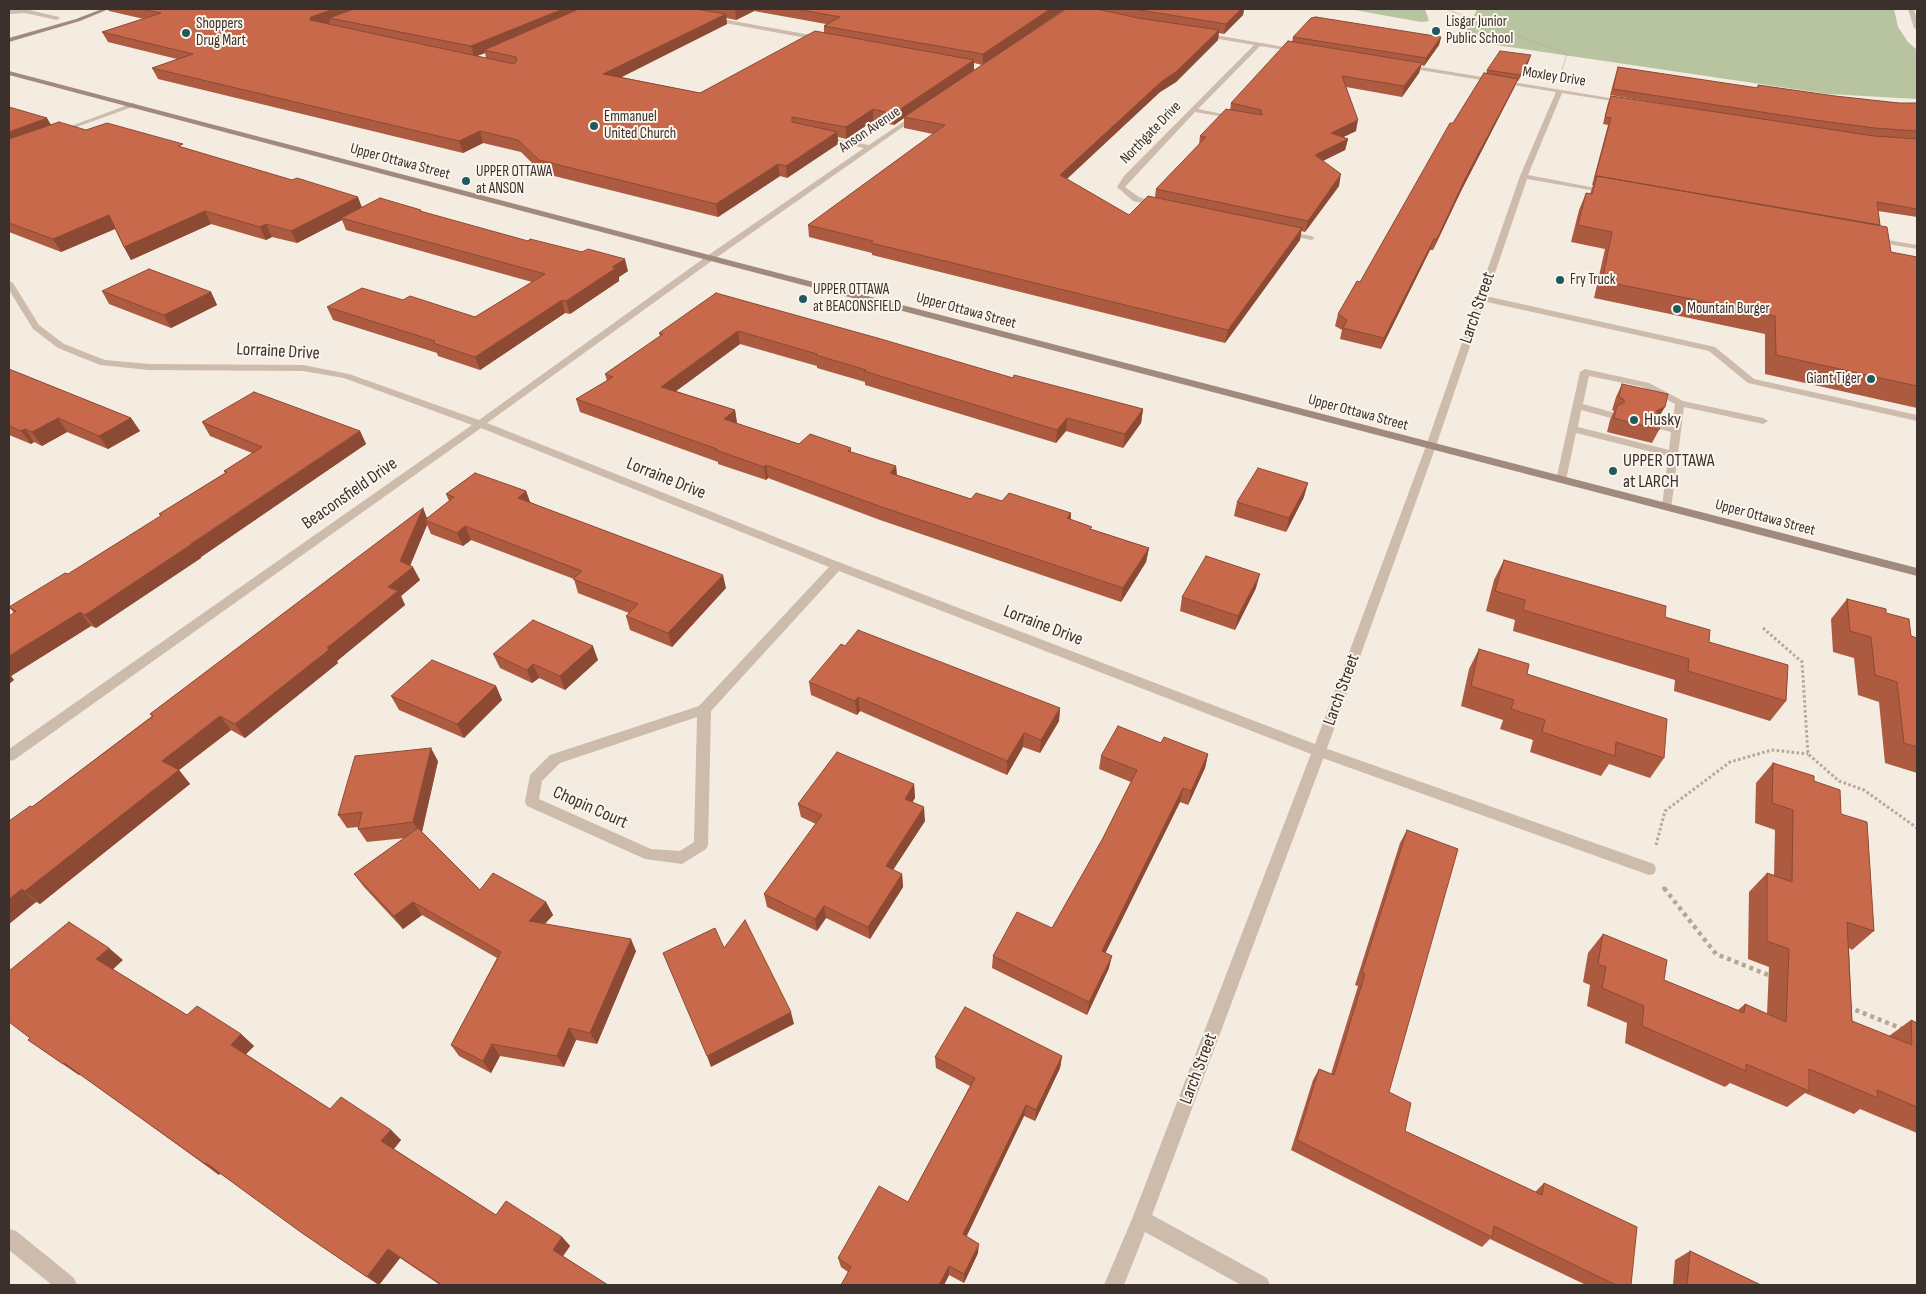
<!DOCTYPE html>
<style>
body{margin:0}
#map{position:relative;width:1926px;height:1294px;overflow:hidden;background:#f4ebe1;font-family:"Sofia Sans Condensed",sans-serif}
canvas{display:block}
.frame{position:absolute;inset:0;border:10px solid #3b302b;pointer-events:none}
</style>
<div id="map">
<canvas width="1926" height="1294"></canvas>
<div class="frame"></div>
</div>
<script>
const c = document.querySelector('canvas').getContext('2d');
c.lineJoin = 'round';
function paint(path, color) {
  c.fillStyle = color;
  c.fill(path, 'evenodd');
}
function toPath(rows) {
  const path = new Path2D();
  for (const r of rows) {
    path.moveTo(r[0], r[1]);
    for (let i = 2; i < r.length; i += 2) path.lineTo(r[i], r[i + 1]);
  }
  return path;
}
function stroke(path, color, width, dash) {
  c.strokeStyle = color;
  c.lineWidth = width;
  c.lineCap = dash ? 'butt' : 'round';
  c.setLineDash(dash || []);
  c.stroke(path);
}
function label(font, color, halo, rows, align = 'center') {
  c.font = font + ' "Sofia Sans Condensed",sans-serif';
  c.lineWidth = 4;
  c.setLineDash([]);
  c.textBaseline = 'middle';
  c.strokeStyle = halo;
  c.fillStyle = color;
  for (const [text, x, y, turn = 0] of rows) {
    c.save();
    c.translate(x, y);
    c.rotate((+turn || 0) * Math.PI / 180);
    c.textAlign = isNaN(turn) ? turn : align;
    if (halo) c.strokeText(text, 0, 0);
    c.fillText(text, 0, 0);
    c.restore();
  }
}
const green = toPath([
 [1349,9,1425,9,1429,21,1421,22],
 [1477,9,1894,9,1898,27,1908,42,1917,50,1917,99,1828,94,1462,40]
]);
const pathFar2 = toPath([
 [1446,9,1567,54,1562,70]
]);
const pathFar1 = toPath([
 [1763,628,1802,662,1808,754,1839,781,1864,790,1917,828],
 [1656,845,1665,811,1730,762,1772,750,1808,754],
 [1663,887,1665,890]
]);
const path = toPath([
 [1664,888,1716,954,1771,976],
 [1848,1007,1903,1029]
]);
const lane = toPath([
 [25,9,59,17,60,18,57,20,25,13,9,14,9,10,25,9],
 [1481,295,1715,347,1754,379,1917,415,1917,421,1748,383,1709,351,1478,300,1477,298,1481,295],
 [1585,369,1649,383,1683,401,1763,418,1768,421,1763,424,1684,407,1671,509,1663,509,1662,507,1668,456,1576,433,1566,480,1561,483,1557,482,1556,480,1580,372,1585,369],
 [1589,376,1643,387,1675,404,1672,426,1656,422,1651,425,1652,427,1671,432,1669,450,1578,427,1581,410,1611,418,1616,415,1615,413,1583,404,1589,376],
 [1319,746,1654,864,1656,869,1654,874,1649,875,1314,755,1312,751,1314,747,1319,746]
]);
const street = toPath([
 [1908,9,1914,9,1917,20,1917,30,1914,28,1908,9],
 [711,17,822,37,825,39,822,41,709,20,711,17],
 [1203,33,1302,50,1299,52,1260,46,1198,109,1237,117,1237,119,1195,112,1125,187,1139,197,1162,204,1162,208,1133,201,1117,187,1124,176,1254,45,1201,36,1203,33],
 [1403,64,1628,101,1625,103,1562,93,1528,175,1611,191,1607,193,1527,179,1436,446,1326,751,1152,1215,1267,1278,1270,1285,1241,1285,1145,1232,1124,1285,1104,1285,1132,1219,1311,754,839,571,711,711,708,845,706,849,682,864,645,859,527,806,525,802,530,775,550,755,699,706,829,567,481,428,14,760,9,761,9,749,472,425,344,378,303,371,149,370,100,365,58,348,33,329,9,290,9,281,13,283,39,325,64,344,105,360,149,364,303,365,349,374,479,420,707,256,864,148,820,138,820,136,869,145,918,112,921,114,920,115,713,260,487,423,841,563,1315,744,1426,446,1520,176,1556,92,1401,67,1403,64],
 [697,717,694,842,680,851,651,849,539,799,542,781,560,763,697,717],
 [133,103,136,105,135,106,60,133,55,132,133,103],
 [1281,230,1311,236,1315,238,1311,240,1284,234,1281,234,1281,230],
 [1870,237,1917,245,1917,249,1870,241,1870,237],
 [9,1229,16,1231,74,1278,77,1285,52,1285,9,1250,9,1229]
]);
const secondary = toPath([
 [102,9,109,9,80,21,9,42,9,38,76,19,102,9],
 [9,71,713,256,1917,568,1917,576,707,260,9,75,9,71]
]);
const wall = toPath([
 [108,9,1065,9,1011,45,1066,9,1244,9,1243,15,1224,34,1219,33,1218,40,1176,82,1160,92,1067,179,1129,215,1155,197,1156,189,1199,145,1200,136,1230,110,1231,103,1292,42,1293,37,1441,37,1439,45,1424,66,1421,65,1419,73,1402,97,1346,87,1356,131,1343,137,1348,139,1345,150,1323,161,1339,186,1305,232,1301,231,1300,240,1225,343,872,255,872,253,809,237,808,225,933,134,904,128,904,118,894,125,873,121,846,139,838,137,838,144,787,178,780,176,718,217,542,173,521,152,483,143,463,153,158,79,152,68,177,59,108,42,102,32,144,19,109,11],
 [754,11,826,24,824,26,824,32,700,93,621,77,727,24,726,18,736,20],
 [485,53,486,58,477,56],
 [974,63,982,65,974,70],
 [1529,61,1518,81,1517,81,1514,88,1461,191,1433,250,1430,250,1381,349,1340,339,1342,330,1335,326,1338,314,1360,282,1453,123,1486,74,1487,70],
 [1618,67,1757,88,1758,85,1835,96,1899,103,1917,103,1917,139,1870,135,1917,139,1917,217,1878,211,1880,225,1891,252,1917,257,1917,408,1765,374,1765,334,1594,298,1605,249,1571,242,1579,210,1586,193,1590,194,1593,185,1592,185,1608,125,1603,124,1608,103,1611,96,1699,110,1610,95,1616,73],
 [9,107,50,124,86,130,185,148,362,207,421,210,422,212,628,271,619,277,619,281,570,314,565,313,480,370,438,356,437,353,333,320,327,307,403,300,475,317,532,282,346,230,342,220,297,243,272,237,266,240,211,224,131,260,124,247,115,229,61,252,9,232],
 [102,291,211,292,217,305,171,328,109,304],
 [716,293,1013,378,1143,409,1141,423,1123,448,1066,431,1056,443,865,385,865,382,817,368,817,366,740,344,676,391,735,410,737,424,799,444,851,448,851,452,896,466,897,475,971,499,1002,501,1071,513,1071,520,1091,529,1149,548,1146,562,1121,602,880,520,768,478,766,480,718,464,718,462,580,412,576,399,607,381,605,374,660,336,659,333],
 [9,369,131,418,140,431,108,449,67,432,42,446,34,442,31,444,9,435],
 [1622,384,1660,415,1659,430,1652,443,1607,432,1610,420,1614,411,1612,410,1616,397],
 [202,422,360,431,366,444,201,557,201,558,96,628,91,626,11,676,14,680,9,684,14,613,9,607,68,574,161,516,159,514,225,473,224,471,252,453,210,436],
 [526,491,530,502,726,588,672,647,630,630,626,616,629,613,578,593,574,579,471,540,463,546,431,534,427,525,410,565,420,580,401,596,405,605,337,661,338,663,245,738,231,730,179,770,190,784,40,904,36,902,9,924,32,807,152,716,150,714,423,508,427,518,449,501,446,494],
 [1304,497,1286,532,1234,516,1237,502],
 [1504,560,1665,617,1709,642,1786,701,1770,721,1674,691,1675,680,1513,631,1515,620,1486,611,1494,580],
 [1256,588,1235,630,1180,611,1182,597],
 [1847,599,1886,613,1911,636,1917,638,1917,773,1885,763,1879,702,1858,695,1854,658,1833,652,1831,619],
 [1479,649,1527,674,1664,758,1650,778,1609,764,1601,776,1530,752,1533,740,1500,729,1503,720,1461,706,1469,669],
 [493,654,598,660,565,690,539,678,532,683,500,668],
 [809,682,1060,708,1059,721,1040,753,1023,747,1007,775,860,711,857,715,811,695],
 [496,686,502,700,464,738,399,710,391,696],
 [1161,743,1208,754,1205,768,1188,805,1180,802,1105,953,1109,968,1087,1015,992,968,993,956,1052,928,1103,838,1131,782,1099,769,1101,756],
 [438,761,422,832,480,890,546,902,553,915,545,924,636,951,597,1044,576,1040,564,1067,500,1056,491,1073,459,1056,451,1045,497,958,422,915,403,929,364,887,354,874,405,838,367,842,358,829,358,827,347,828,338,815],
 [1773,763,1814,781,1841,814,1874,931,1852,950,1849,948,1852,1021,1889,1036,1911,1020,1917,1023,1917,1133,1860,1109,1854,1114,1805,1093,1787,1107,1730,1083,1725,1087,1625,1043,1627,1023,1587,1006,1590,985,1583,982,1588,953,1603,934,1664,980,1738,1010,1745,1004,1767,1014,1769,967,1748,959,1749,892,1767,873,1774,875,1775,830,1755,823,1756,783],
 [914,784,915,798,912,802,925,821,893,870,902,874,903,887,870,939,826,918,817,931,767,907,764,894,816,824,801,817,798,804],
 [1407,830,1389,1092,1405,1131,1535,1192,1544,1183,1631,1285,1586,1285,1490,1239,1482,1247,1291,1150,1313,1080,1319,1069,1331,1074,1358,986,1355,985,1400,843],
 [123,960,113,969,187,1015,241,1034,254,1046,246,1054,330,1109,391,1130,401,1140,394,1149,496,1215,562,1237,570,1246,563,1256,608,1285,440,1285,400,1258,379,1285,315,1242,220,1173,219,1175,80,1074,79,1075,28,1040],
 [1062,1056,1060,1068,1035,1121,1024,1116,966,1236,978,1253,964,1283,949,1275,944,1285,841,1285,848,1272,841,1267,838,1258,908,1202,970,1086,936,1068,935,1057],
 [1690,1251,1761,1285,1673,1285,1675,1260]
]);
const shadedWall = toPath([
 [334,9,365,9,329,18,330,22,315,27,310,20,311,17],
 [563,9,590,9,484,50,485,53,474,57,471,46],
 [737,9,754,9,754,11,736,20,735,10],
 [1050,9,1065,9,983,65,983,54],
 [1241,9,1244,9,1243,15,1224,34,1226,24],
 [726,14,727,24,606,85,603,74],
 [1219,30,1218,40,1176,82,1160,92,1059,186,1060,175,1161,82],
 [1441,37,1439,45,1424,66,1426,58],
 [1531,55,1529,61,1518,81,1520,75],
 [974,60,974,71,904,117,904,118,894,125,893,114],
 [1422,63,1419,73,1402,97,1404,86],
 [1518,79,1514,88,1461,191,1433,250,1437,239,1464,181],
 [873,109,873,121,846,139,846,127],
 [47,118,54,130,9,146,9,132],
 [1358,120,1356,131,1329,144,1331,133],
 [480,131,483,143,463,153,459,141],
 [837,132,838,144,787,178,786,166],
 [1348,139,1345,150,1312,166,1315,155],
 [778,164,780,176,718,217,716,204],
 [1341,174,1339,186,1305,232,1308,221],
 [358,197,363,210,341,218,342,220,297,243,291,231],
 [205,211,211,224,131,260,124,247],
 [109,215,117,228,61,252,53,239],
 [266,224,272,237,266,240,260,227],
 [1302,228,1300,240,1225,343,1228,330],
 [1434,239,1430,250,1381,349,1384,338],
 [625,259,628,271,619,277,619,281,570,314,566,301,612,267],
 [211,292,217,305,171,328,164,315],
 [562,300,565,313,480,370,475,357],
 [738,331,740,344,664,400,661,387],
 [1665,407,1657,420,1656,411],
 [1143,409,1141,423,1123,448,1125,434],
 [735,410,737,423,727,433,724,419],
 [58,418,67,432,42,446,32,432],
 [131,418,140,431,108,449,99,436],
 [1067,418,1066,431,1056,443,1057,430],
 [25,429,34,442,31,444,21,431],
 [360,431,366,444,201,557,201,558,96,628,85,615],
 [766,465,768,478,766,480,764,467],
 [896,466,897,479,890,473],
 [1308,483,1304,497,1286,532,1289,518],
 [526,491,531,505,518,498],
 [423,508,428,521,425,520,427,525,408,571,413,567,420,580,401,596,405,605,337,661,338,663,245,738,235,724,327,648,388,587],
 [1071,513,1070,526,1067,518],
 [465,526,471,540,463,546,457,533],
 [1149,548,1146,562,1121,602,1123,588],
 [1260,574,1256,588,1235,630,1238,616],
 [723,575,726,588,672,647,668,633],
 [80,612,91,626,11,676,14,680,9,684,9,656],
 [593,646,598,660,565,690,560,676],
 [533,664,539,678,532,683,527,670],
 [496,686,502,700,464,738,457,724],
 [858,697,860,711,857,715,855,701],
 [1060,708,1059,721,1040,753,1041,740],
 [220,716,231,730,179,770,190,784,40,904,25,891,162,761],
 [1024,733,1023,747,1007,775,1007,761],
 [431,748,438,761,421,836,413,822],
 [1208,754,1205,768,1188,805,1191,791],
 [914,784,915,798,906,812,905,799],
 [1183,788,1180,802,1100,964,1102,951],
 [924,807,925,821,887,879,886,866],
 [902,874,903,887,870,939,868,927],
 [22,889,36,902,9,924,9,899],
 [413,902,422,915,403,929,394,916],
 [546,902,553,915,536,933,529,921],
 [824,906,826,918,817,931,815,919],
 [631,939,636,951,597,1044,590,1033],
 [109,948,123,960,111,971,96,959],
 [1112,956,1109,968,1087,1015,1089,1002],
 [791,1012,794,1024,711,1067,707,1056],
 [569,1028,576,1040,564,1067,557,1056],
 [241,1034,254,1046,244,1056,231,1045],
 [492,1044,500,1056,491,1073,483,1061],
 [1062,1056,1060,1068,1035,1121,1036,1110],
 [64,1063,80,1074,79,1075,63,1064],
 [1026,1105,1024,1116,963,1244,963,1234],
 [391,1130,401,1140,392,1151,381,1141],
 [206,1163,220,1173,219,1175,205,1164],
 [562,1237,570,1246,561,1259,553,1250],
 [979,1244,978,1253,964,1283,964,1274],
 [388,1249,400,1258,379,1285,367,1277],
 [949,1266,949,1275,944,1285,939,1285]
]);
const building = toPath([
 [141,9,334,9,311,17,310,20,514,64,517,60,516,57,484,50,579,9,696,9,726,14,603,74,700,93,815,31,974,60,893,114,873,109,846,127,792,117,792,122,837,132,786,166,778,164,716,204,539,160,518,140,480,131,459,141,152,68,193,54,102,32,161,13,141,9],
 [354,9,563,9,471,46,329,18,354,9],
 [796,9,1050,9,983,54,824,26,840,17,796,9],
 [1066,9,1097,9,1138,18,1219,30,1177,71,1161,82,1060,175,1129,215,1148,196,1302,228,1228,330,871,243,873,241,808,225,945,125,904,117,1066,9],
 [1133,9,1241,9,1226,24,1133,9],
 [1316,17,1441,37,1426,58,1293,37,1311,18,1316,17],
 [1288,41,1422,63,1404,86,1342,76,1358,120,1331,133,1348,139,1315,155,1341,174,1308,221,1156,189,1206,137,1200,136,1226,109,1262,115,1261,110,1231,103,1288,41],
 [1500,51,1531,55,1520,75,1487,70,1500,51],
 [1618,67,1758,88,1758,85,1835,96,1899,103,1917,103,1917,131,1874,128,1807,119,1613,89,1618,67],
 [1484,73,1518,79,1464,181,1437,239,1434,239,1384,338,1343,328,1347,320,1338,314,1357,281,1360,282,1450,123,1453,123,1484,73],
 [1611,96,1874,136,1917,139,1917,209,1877,202,1880,225,1597,176,1596,178,1595,177,1611,118,1605,117,1611,96],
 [9,107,47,118,9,132,9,107],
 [59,122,86,130,107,123,183,144,178,146,292,180,297,178,358,197,291,231,266,224,260,227,205,211,124,247,109,215,53,239,9,223,9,139,59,122],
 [1597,176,1887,227,1891,252,1917,257,1917,386,1776,355,1775,316,1602,281,1612,232,1578,225,1586,193,1592,194,1597,176],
 [380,198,421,210,420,211,528,241,530,239,582,252,588,249,625,259,612,267,616,268,566,301,562,300,475,357,433,343,435,341,327,307,362,288,403,300,410,296,475,317,545,274,341,218,380,198],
 [149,269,211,292,164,315,102,291,149,269],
 [716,293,881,339,1013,378,1014,375,1143,409,1125,434,1067,418,1057,430,864,371,866,370,816,355,817,354,738,331,661,387,735,410,724,419,799,444,810,434,851,448,848,451,896,466,890,473,971,499,976,493,1002,501,1009,493,1071,513,1067,518,1092,527,1090,529,1149,548,1123,588,879,506,766,465,764,467,716,450,717,449,576,399,613,377,605,374,663,334,659,333,716,293],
 [9,369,131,418,99,436,58,418,32,432,25,429,21,431,9,426,9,369],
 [1622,384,1668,394,1665,407,1656,411,1658,414,1662,416,1659,430,1614,418,1617,406,1625,402,1623,399,1619,397,1622,384],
 [254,392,360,431,191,544,192,544,85,615,80,612,9,656,9,616,16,611,9,607,65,573,68,574,162,515,159,514,227,472,224,471,262,447,202,422,254,392],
 [1258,468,1308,483,1289,518,1237,502,1258,468],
 [475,473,526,491,518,498,723,575,668,633,626,616,638,604,573,579,582,571,465,526,457,533,425,520,454,497,446,494,475,473],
 [423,508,400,561,413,567,388,587,398,591,327,648,330,649,235,724,220,716,162,761,179,770,25,891,22,889,9,899,9,821,30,806,32,807,153,716,150,714,423,508],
 [1206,556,1260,574,1238,616,1182,597,1206,556],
 [1504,560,1666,606,1665,617,1710,630,1709,642,1788,665,1786,701,1688,671,1689,659,1523,610,1525,600,1495,591,1504,560],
 [1847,599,1886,609,1886,613,1909,619,1911,636,1917,638,1917,747,1904,743,1897,682,1875,675,1871,637,1850,631,1847,599],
 [533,620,593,646,560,676,533,664,527,670,493,654,533,620],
 [858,630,1060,708,1041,740,1024,733,1007,761,858,697,855,701,809,682,841,644,845,646,858,630],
 [1479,649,1529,664,1527,674,1667,719,1664,758,1616,742,1615,756,1542,732,1545,720,1511,709,1514,700,1471,686,1479,649],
 [432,660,496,686,457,724,391,696,432,660],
 [1118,726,1161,743,1164,737,1208,754,1191,791,1183,788,1102,951,1112,956,1089,1002,993,956,1017,912,1052,928,1103,838,1137,770,1101,756,1118,726],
 [431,748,413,822,358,829,362,812,338,815,355,756,431,748],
 [837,752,914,784,905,799,924,807,886,866,902,874,868,927,824,906,815,919,764,894,822,815,798,804,837,752],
 [1773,763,1814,776,1814,781,1840,790,1841,814,1867,822,1874,931,1847,922,1852,1021,1912,1045,1911,1020,1917,1023,1917,1107,1877,1090,1878,1098,1809,1069,1809,1091,1746,1064,1746,1071,1642,1026,1644,1006,1602,988,1606,967,1598,964,1603,934,1667,960,1664,980,1744,1013,1745,1004,1786,1022,1789,949,1767,941,1767,873,1792,882,1793,810,1772,803,1773,763],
 [418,828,480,890,493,873,546,902,529,921,631,939,590,1033,569,1028,557,1056,492,1044,483,1061,451,1045,501,952,413,902,394,916,354,874,418,828],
 [1407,830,1458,849,1389,1092,1411,1103,1405,1131,1542,1195,1544,1183,1637,1227,1631,1285,1616,1285,1494,1226,1492,1237,1297,1140,1319,1069,1334,1075,1365,974,1362,972,1407,830],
 [745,920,791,1012,707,1056,663,953,715,928,724,948,745,920],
 [69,922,109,948,96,959,187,1015,197,1006,241,1034,231,1045,330,1109,341,1097,391,1130,381,1141,496,1215,506,1201,562,1237,553,1250,608,1285,442,1285,388,1249,367,1277,302,1233,206,1163,205,1164,64,1063,63,1064,28,1040,30,1038,9,1022,9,971,69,922],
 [965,1007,1062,1056,1036,1110,1026,1105,963,1234,979,1244,964,1274,949,1266,939,1285,841,1285,851,1267,838,1258,879,1186,908,1202,975,1078,935,1057,965,1007],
 [1690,1251,1761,1285,1687,1285,1690,1251]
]);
const markers = [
 [1436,31,5,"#1f5a5e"],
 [186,33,5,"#1f5a5e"],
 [594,126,5,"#1f5a5e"],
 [466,181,5,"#1f5a5e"],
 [1560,280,5,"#1f5a5e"],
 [803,299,5,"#1f5a5e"],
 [1677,309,5,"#1f5a5e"],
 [1871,379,5,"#1f5a5e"],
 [1634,420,5,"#1f5a5e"],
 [1613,471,5,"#1f5a5e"]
];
const farPoinames = [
 ["Lisgar Junior",1446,22],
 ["Public School",1446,39],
 ["Shoppers",196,24],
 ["Drug Mart",196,41],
 ["Emmanuel",604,117],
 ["United Church",604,134],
 ["UPPER OTTAWA",476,172],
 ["at ANSON",476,189],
 ["Fry Truck",1570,280],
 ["UPPER OTTAWA",813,290],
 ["at BEACONSFIELD",813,307],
 ["Mountain Burger",1687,309],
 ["Giant Tiger",1861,379,"right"]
];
const farStreetnames = [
 ["Moxley Drive",1554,77,9],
 ["Anson Avenue",870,130,-34],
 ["Northgate Drive",1151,133,-46],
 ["Upper Ottawa Street",400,162,15],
 ["Upper Ottawa Street",966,311,15],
 ["Upper Ottawa Street",1358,413,15],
 ["Upper Ottawa Street",1765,518,15]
];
const streetNames = [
 ["Larch Street",1478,308,-71],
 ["Lorraine Drive",278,352,3],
 ["Lorraine Drive",666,479,22],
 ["Beaconsfield Drive",350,494,-35],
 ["Lorraine Drive",1043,626,21],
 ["Larch Street",1342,690,-70],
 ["Chopin Court",590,808,24],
 ["Larch Street",1199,1069,-69]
];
const poiNames = [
 ["Husky",1644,420],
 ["UPPER OTTAWA",1623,461],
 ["at LARCH",1623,482]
];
paint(green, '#b8c4a0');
stroke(pathFar2, '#b9a596', 1, [1, 1]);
stroke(pathFar1, '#b9a596', 3, [2.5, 2.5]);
stroke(path, '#b9a596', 4.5, [4, 4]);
paint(lane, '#cdbbac');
paint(street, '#cdbbac');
paint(secondary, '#a18a7d');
paint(wall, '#ac5a40');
paint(shadedWall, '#8c4a34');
paint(building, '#c8694b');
stroke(building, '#8c4a34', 1);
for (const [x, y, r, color] of markers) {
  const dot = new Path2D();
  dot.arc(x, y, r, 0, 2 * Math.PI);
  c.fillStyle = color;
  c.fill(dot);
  stroke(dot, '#fbf5ee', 2);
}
label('15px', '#3b302b', '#fbf5ee', farPoinames, 'left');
label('15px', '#3b302b', '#fbf5ee', farStreetnames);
label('18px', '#3b302b', '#fbf5ee', streetNames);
label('18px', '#3b302b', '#fbf5ee', poiNames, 'left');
</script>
